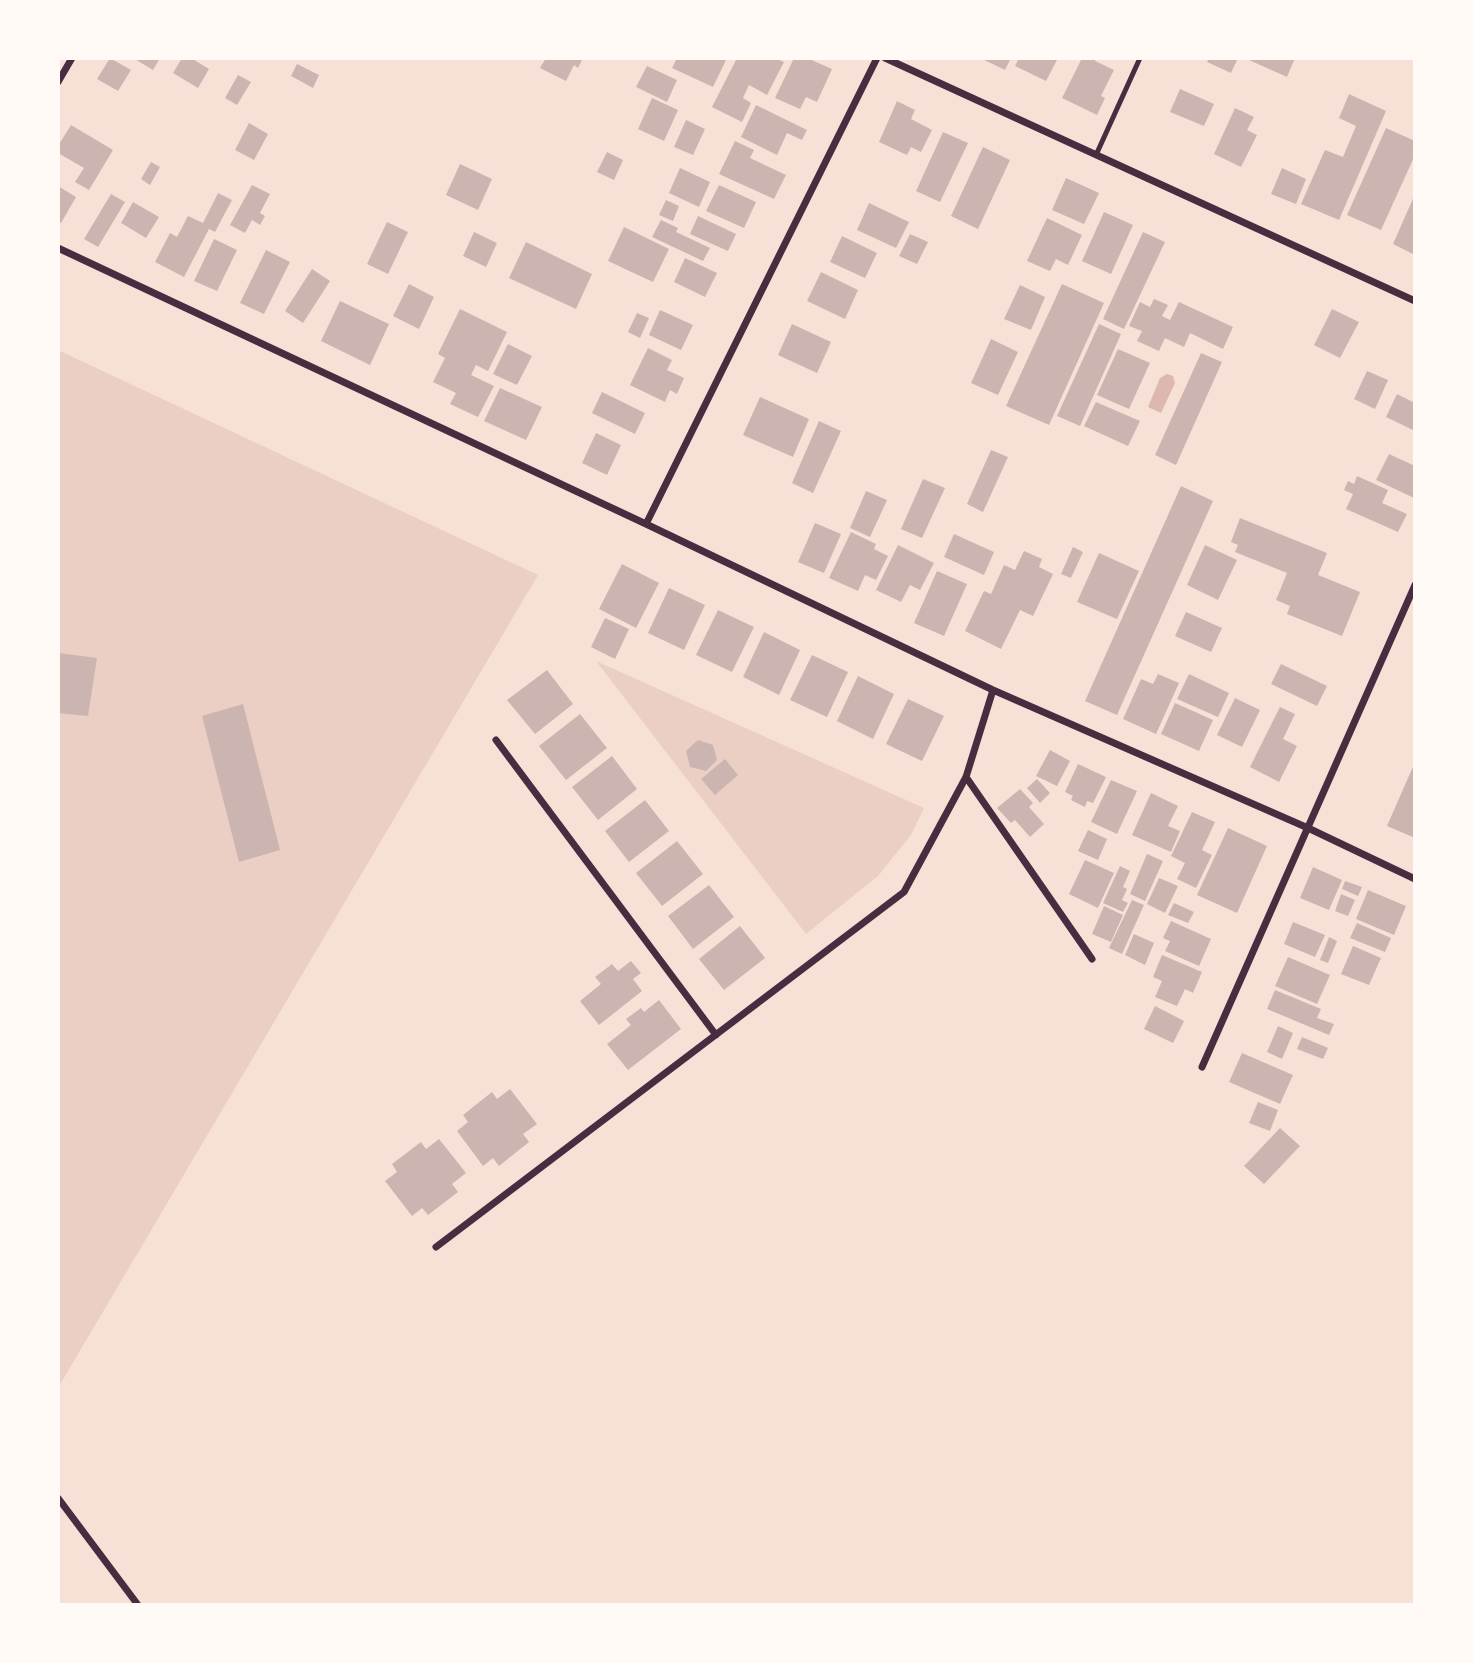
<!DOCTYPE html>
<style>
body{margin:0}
#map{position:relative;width:1473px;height:1663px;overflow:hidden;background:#f7e1d7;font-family:Literata,serif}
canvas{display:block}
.frame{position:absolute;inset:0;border:60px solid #fffaf5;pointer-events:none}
</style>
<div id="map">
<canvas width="1473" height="1663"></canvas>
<div class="frame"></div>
</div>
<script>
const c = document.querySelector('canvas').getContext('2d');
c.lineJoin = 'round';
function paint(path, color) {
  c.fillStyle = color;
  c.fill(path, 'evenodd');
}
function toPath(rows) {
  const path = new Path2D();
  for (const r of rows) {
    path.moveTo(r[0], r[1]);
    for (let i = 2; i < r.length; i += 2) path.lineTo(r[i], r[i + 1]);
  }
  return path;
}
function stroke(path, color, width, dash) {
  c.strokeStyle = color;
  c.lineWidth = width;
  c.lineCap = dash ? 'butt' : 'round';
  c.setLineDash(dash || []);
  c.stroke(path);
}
const green = toPath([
 [58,350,538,575,58,1388],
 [596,661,924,808,911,835,878,876,806,934]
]);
const water = toPath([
 [1167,374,1173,376,1175,383,1161,413,1148,407,1160,378]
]);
const building = toPath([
 [110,58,131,70,118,91,97,79],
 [133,58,160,58,153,70],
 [182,58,191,58,209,69,198,88,173,73],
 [546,58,583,58,578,68,574,65,566,81,540,68],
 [677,58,727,58,713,87,672,68],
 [737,58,774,58,784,62,767,95,749,85,743,98,751,103,742,122,712,107],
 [794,58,807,58,832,69,817,102,806,97,800,109,775,98],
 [980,58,1011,58,1005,70],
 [1019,58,1058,58,1046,81,1015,66],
 [1082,58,1096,58,1095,61,1114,70,1101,96,1105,98,1097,115,1062,98],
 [1209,58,1238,58,1231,73,1207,62],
 [1251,58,1295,58,1287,77,1249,60],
 [297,64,319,75,313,88,291,76],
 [647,66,677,80,667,102,636,87],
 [238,75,251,82,237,105,225,98],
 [1180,89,1214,104,1204,126,1170,112],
 [1349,94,1386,111,1339,220,1301,204,1325,150,1343,157,1356,126,1339,118],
 [652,98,678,110,664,141,638,129],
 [897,101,915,110,911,119,932,130,921,152,911,147,907,155,879,142],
 [756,105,807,130,802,140,787,133,777,155,741,137],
 [1235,108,1254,117,1247,130,1257,135,1241,167,1214,154],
 [686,120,705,129,693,155,674,147],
 [249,123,268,134,254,160,235,150],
 [71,125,113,150,89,190,75,182,84,168,58,153,58,146],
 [1386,128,1415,141,1415,155,1381,230,1347,215],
 [943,132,968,143,940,202,916,191],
 [735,141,754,150,750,158,786,175,774,199,719,174],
 [983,147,1010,160,978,229,951,216],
 [607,152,623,160,614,180,597,172],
 [151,162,160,167,150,185,141,179],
 [460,164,492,179,478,210,446,195],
 [680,168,710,182,699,207,669,193],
 [1282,168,1306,179,1296,204,1271,194],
 [1066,178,1099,193,1084,224,1052,210],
 [252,185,270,194,260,213,265,216,260,225,252,220,245,233,230,225],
 [719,185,756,202,744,228,706,211],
 [58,186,76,197,61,223,58,221],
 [218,193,232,200,215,232,209,229,184,277,155,262,170,233,177,237,188,216,203,223],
 [111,194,125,202,98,247,84,239],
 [1415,194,1415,249,1413,254,1393,244],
 [666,200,679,206,673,221,659,215],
 [133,202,159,217,146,238,121,223],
 [869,203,909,222,896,248,857,230],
 [1104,212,1133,225,1111,274,1082,261],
 [698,216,736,234,728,251,690,234],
 [1047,218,1082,235,1068,265,1056,259,1050,271,1027,261],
 [661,220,678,228,676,232,710,248,703,261,652,237],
 [387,222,408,232,388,274,367,264],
 [624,227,669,249,653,282,608,261],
 [474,232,497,243,486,267,463,256],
 [1143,232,1165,242,1124,329,1103,319],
 [910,234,928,242,917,264,899,256],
 [842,236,877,253,865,278,830,262],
 [214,239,237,250,217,291,194,281],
 [526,242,592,274,576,309,509,278],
 [266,250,290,262,264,314,240,303],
 [685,258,717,273,705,297,674,282],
 [312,269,330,281,303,323,285,311],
 [821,272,858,290,845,319,807,301],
 [409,284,434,297,419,329,393,316],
 [1062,284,1104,303,1049,425,1006,406],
 [1020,285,1045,297,1031,330,1004,319],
 [1154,299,1168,305,1162,316,1170,320,1179,302,1233,327,1223,349,1190,333,1184,347,1165,338,1159,351,1137,341,1142,331,1129,326,1140,302,1150,307],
 [340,301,389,324,370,365,321,341],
 [460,309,507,332,488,371,476,365,471,375,494,386,478,417,450,404,456,393,433,382,445,358,438,354],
 [1332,309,1359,322,1340,358,1314,345],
 [660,310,693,325,681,350,649,335],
 [637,313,649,318,640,338,628,332],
 [792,324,831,342,817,373,778,355],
 [1099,324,1121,334,1080,426,1057,416],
 [991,339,1018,352,998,395,971,383],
 [508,344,532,356,517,385,493,374],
 [648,348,672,360,667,370,684,378,677,394,670,390,665,402,630,385],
 [1118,349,1150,363,1129,409,1097,395],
 [1201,353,1222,362,1176,465,1155,455],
 [1367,371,1388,380,1375,409,1354,399],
 [500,388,542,407,526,440,484,421],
 [602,392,645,413,635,434,592,413],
 [1397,394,1415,403,1415,431,1386,417],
 [760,397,809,419,793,457,743,435],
 [1096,402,1140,421,1128,446,1084,426],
 [819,421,841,431,813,493,792,483],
 [596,433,621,445,607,475,582,463],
 [991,450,1008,457,983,512,967,504],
 [1389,454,1415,466,1414,498,1376,480],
 [1357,476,1388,490,1382,503,1407,514,1398,532,1346,509,1353,494,1344,490,1348,481,1354,484],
 [923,479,945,488,922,538,901,529],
 [1181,486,1213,501,1117,715,1085,701],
 [866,491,887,500,870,537,850,528],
 [1240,518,1327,553,1318,575,1360,592,1342,636,1287,614,1290,606,1276,600,1287,573,1235,552,1238,545,1231,542],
 [815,523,841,534,824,573,798,562],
 [851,532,876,544,874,549,888,556,876,580,865,575,858,591,829,578],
 [954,534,994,552,984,575,944,557],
 [898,545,934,563,920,590,910,585,901,602,876,590],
 [1205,545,1237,560,1218,600,1187,585],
 [1073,547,1083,552,1071,578,1061,574],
 [1024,551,1042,559,1039,567,1053,574,1033,616,1020,610,1001,649,965,631,984,591,991,594,1004,565,1015,570],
 [1099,553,1139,571,1117,619,1077,602],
 [622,564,659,583,636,628,599,609],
 [937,571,967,584,944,636,914,623],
 [669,588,705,605,684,650,648,633],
 [718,610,754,627,732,672,696,655],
 [1186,612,1222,628,1211,652,1175,636],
 [605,618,629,629,615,659,591,647],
 [764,632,800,650,779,695,743,677],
 [58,653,97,658,88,716,58,713],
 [812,655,848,672,827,717,790,700],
 [1281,664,1327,686,1317,706,1271,684],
 [547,670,573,704,535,734,507,700],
 [1158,674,1179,683,1156,734,1123,719,1141,679,1153,684],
 [1189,674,1229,693,1218,717,1177,699],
 [858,676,894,694,873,739,837,721],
 [1235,698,1260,710,1242,747,1217,735],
 [908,699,944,716,922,761,886,744],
 [1175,703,1213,720,1199,751,1161,734],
 [243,704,280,850,239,862,202,716],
 [1280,707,1295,714,1283,739,1297,746,1279,782,1250,767],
 [580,714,607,748,566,780,539,746],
 [698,740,713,745,717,760,706,771,690,767,686,751],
 [1050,750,1070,761,1057,786,1036,776],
 [612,756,637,789,598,820,572,787],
 [725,759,738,775,715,795,701,779],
 [1415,762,1415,838,1387,826],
 [1078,764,1106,777,1093,803,1087,801,1085,807,1071,800,1073,796,1065,792],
 [1037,779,1050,793,1040,803,1027,788],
 [1111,780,1137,791,1117,834,1091,822],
 [1020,789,1033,803,1029,807,1044,824,1030,837,1015,820,1011,823,997,808],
 [1151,793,1178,806,1168,826,1180,831,1171,852,1132,835],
 [645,800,669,831,629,862,605,831],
 [1192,812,1215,822,1202,850,1212,855,1196,888,1177,879,1185,863,1171,856],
 [1228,828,1267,846,1237,913,1197,895],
 [1088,830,1107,839,1098,860,1078,851],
 [677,841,703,874,662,906,636,873],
 [1147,854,1163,861,1145,901,1130,894],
 [1085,860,1114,873,1098,908,1069,894],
 [1120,866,1130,871,1123,887,1127,889,1122,900,1128,903,1123,912,1103,903],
 [1313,867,1342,880,1329,910,1300,898],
 [1159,878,1178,886,1165,913,1147,904],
 [1345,881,1362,887,1358,896,1342,889],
 [709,885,734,917,693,949,668,916],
 [1368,890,1406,906,1394,935,1356,919],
 [1341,894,1355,900,1348,916,1335,911],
 [1132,900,1144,905,1122,954,1109,948],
 [1174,903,1194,912,1188,923,1168,915],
 [1104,906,1123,915,1111,942,1092,934],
 [1171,921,1211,939,1199,966,1165,951,1170,941,1163,938],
 [1293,922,1325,935,1315,957,1284,944],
 [1357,923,1391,938,1385,952,1350,938],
 [740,926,765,958,724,990,699,959],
 [1134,934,1154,943,1145,965,1125,955],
 [1329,937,1337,941,1328,963,1320,960],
 [1353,946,1381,958,1369,985,1341,974],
 [1162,955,1202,972,1193,993,1185,989,1177,1006,1155,997,1162,981,1153,977],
 [1288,957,1330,975,1317,1004,1275,986],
 [631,961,641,973,633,979,642,991,599,1025,580,1001,601,984,595,977,612,964,618,971],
 [1275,990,1321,1009,1317,1018,1334,1024,1329,1035,1267,1009],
 [659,1000,681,1029,628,1070,607,1044,631,1025,626,1019,641,1008,644,1012],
 [1155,1006,1184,1021,1173,1043,1144,1029],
 [1278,1026,1293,1033,1282,1059,1267,1052],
 [1302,1037,1328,1048,1323,1059,1297,1049],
 [1242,1053,1293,1075,1280,1104,1229,1082],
 [510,1089,537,1124,523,1134,529,1142,499,1166,493,1158,483,1166,457,1131,468,1122,463,1115,492,1092,497,1099],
 [1258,1102,1278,1110,1270,1131,1249,1123],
 [1280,1128,1300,1146,1264,1184,1244,1166],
 [439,1139,466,1173,452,1184,458,1192,428,1215,422,1208,412,1216,385,1181,397,1172,392,1164,421,1142,426,1149]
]);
const service = toPath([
 [1096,155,1140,58]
]);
const minor = toPath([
 [885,58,1415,301],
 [58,82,72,58],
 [58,248,646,524,993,690,1308,828,1415,879],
 [646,524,877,58],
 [496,740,716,1035],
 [966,777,1092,959],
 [1202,1067,1415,585],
 [436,1247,904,892,966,777,993,690],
 [58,1498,138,1605]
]);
paint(green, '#ebcfc5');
paint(water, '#dcb8b0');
paint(building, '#ccb4b1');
stroke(service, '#4a2c40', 5);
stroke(minor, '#4a2c40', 7);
</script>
